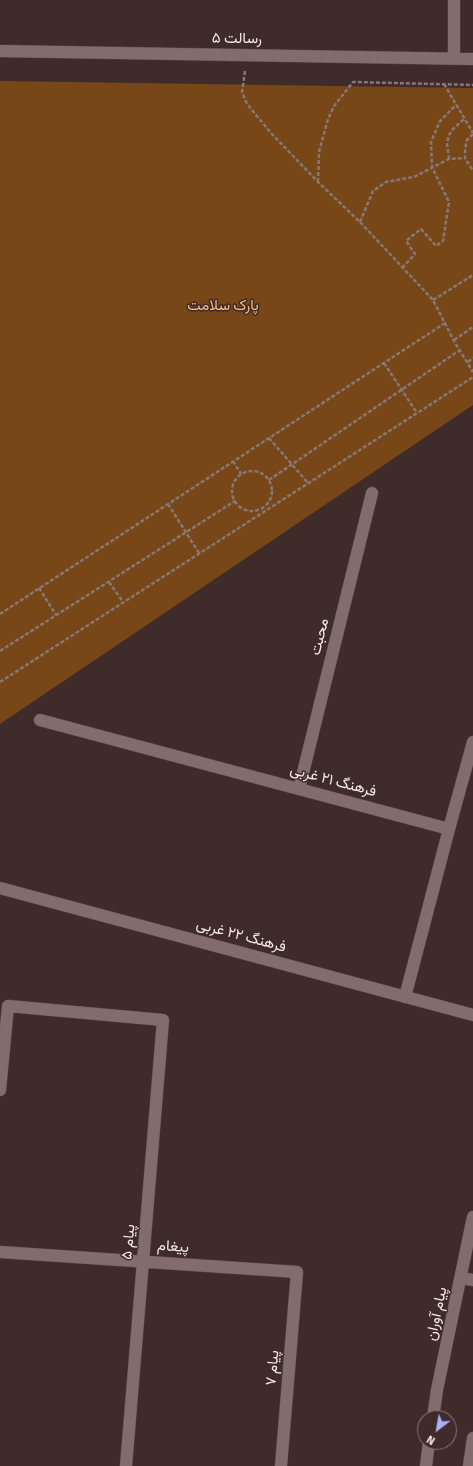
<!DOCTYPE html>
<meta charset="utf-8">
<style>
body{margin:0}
#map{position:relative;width:473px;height:1466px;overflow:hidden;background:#3e2b2a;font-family:Signika,sans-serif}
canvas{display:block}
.north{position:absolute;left:417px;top:1410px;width:40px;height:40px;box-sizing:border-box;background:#3e2b2a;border:1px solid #877776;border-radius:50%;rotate:211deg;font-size:11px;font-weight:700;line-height:16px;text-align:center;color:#f5e9e8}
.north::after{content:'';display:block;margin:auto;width:14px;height:18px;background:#abaffb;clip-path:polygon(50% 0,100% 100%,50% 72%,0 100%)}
</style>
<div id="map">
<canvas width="473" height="1466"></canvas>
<div class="north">N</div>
</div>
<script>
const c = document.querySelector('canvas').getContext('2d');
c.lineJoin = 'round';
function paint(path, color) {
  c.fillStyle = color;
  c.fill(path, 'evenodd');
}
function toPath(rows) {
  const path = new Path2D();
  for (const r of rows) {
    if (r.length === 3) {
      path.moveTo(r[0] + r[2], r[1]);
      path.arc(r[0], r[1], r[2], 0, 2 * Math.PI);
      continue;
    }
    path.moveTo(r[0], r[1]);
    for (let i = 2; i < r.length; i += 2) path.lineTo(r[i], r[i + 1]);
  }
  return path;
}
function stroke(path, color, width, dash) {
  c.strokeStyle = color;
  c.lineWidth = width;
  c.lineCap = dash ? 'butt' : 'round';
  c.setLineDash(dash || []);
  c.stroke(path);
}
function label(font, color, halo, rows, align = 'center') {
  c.font = font + ' Signika,Vazirmatn,sans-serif';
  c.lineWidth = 3;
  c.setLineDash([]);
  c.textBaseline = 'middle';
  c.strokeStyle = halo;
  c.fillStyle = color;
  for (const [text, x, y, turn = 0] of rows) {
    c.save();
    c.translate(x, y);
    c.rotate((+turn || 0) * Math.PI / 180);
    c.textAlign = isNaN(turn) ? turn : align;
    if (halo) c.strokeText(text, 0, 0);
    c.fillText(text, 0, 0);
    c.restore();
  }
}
const green = toPath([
 [0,81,473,88,473,405,0,724]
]);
const path = toPath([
 [245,71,242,92,247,104,271,133,318,182,360,222,433,300,454,341,473,372],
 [444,84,473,133],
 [473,134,467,140,465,149,465,158,473,171],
 [449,159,447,143,449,135,453,129,464,119],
 [318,182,319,152,328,119,334,106,353,82,473,85],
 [360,222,373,191,386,182,414,177,449,159,465,158],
 [402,268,415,254,406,241,421,229,436,246,443,241,449,202,432,167,431,142,440,121,456,105],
 [433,300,473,275],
 [454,340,473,327],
 [468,362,473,358],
 [384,363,417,413],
 [269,438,308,483],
 [233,461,241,474],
 [252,491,20],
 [269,480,460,350],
 [168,504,199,553],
 [109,582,123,602],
 [39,588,56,615],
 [0,614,445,323],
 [0,651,235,501],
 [0,682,473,377]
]);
const street = toPath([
 [454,0,454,58],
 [0,51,473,59],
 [40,720,449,829,405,997],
 [299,789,372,493],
 [449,829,473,742],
 [0,888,473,1015],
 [0,1090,8,1006,163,1020,126,1466],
 [0,1252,297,1272,281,1466]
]);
const secondary = toPath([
 [461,1278,473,1280],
 [433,1418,437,1390,473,1217],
 [426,1466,429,1442],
 [469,1466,473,1438]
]);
const streetNames = [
 ["رسالت ۵",237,39,1],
 ["محبت",320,637,-76],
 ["فرهنگ ۲۱ غربی",333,781,15],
 ["فرهنگ ۲۲ غربی",241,936,15],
 ["پیام ۵",129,1242,-85],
 ["پیغام",173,1247,4],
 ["پیام آوران",437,1314,-78],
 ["پیام ۷",273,1368,-85]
];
const parkNames = [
 ["پارک سلامت",223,306]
];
paint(green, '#774718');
stroke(street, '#5a4b4a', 13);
stroke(secondary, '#5a4b4a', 13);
stroke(path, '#877776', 2.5, [4, 2]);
stroke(street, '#836d6c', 12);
stroke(secondary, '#836d6c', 12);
label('15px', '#f5e9e8', '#3e2b2a', streetNames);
label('15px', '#f8bb88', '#3e2b2a', parkNames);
</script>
